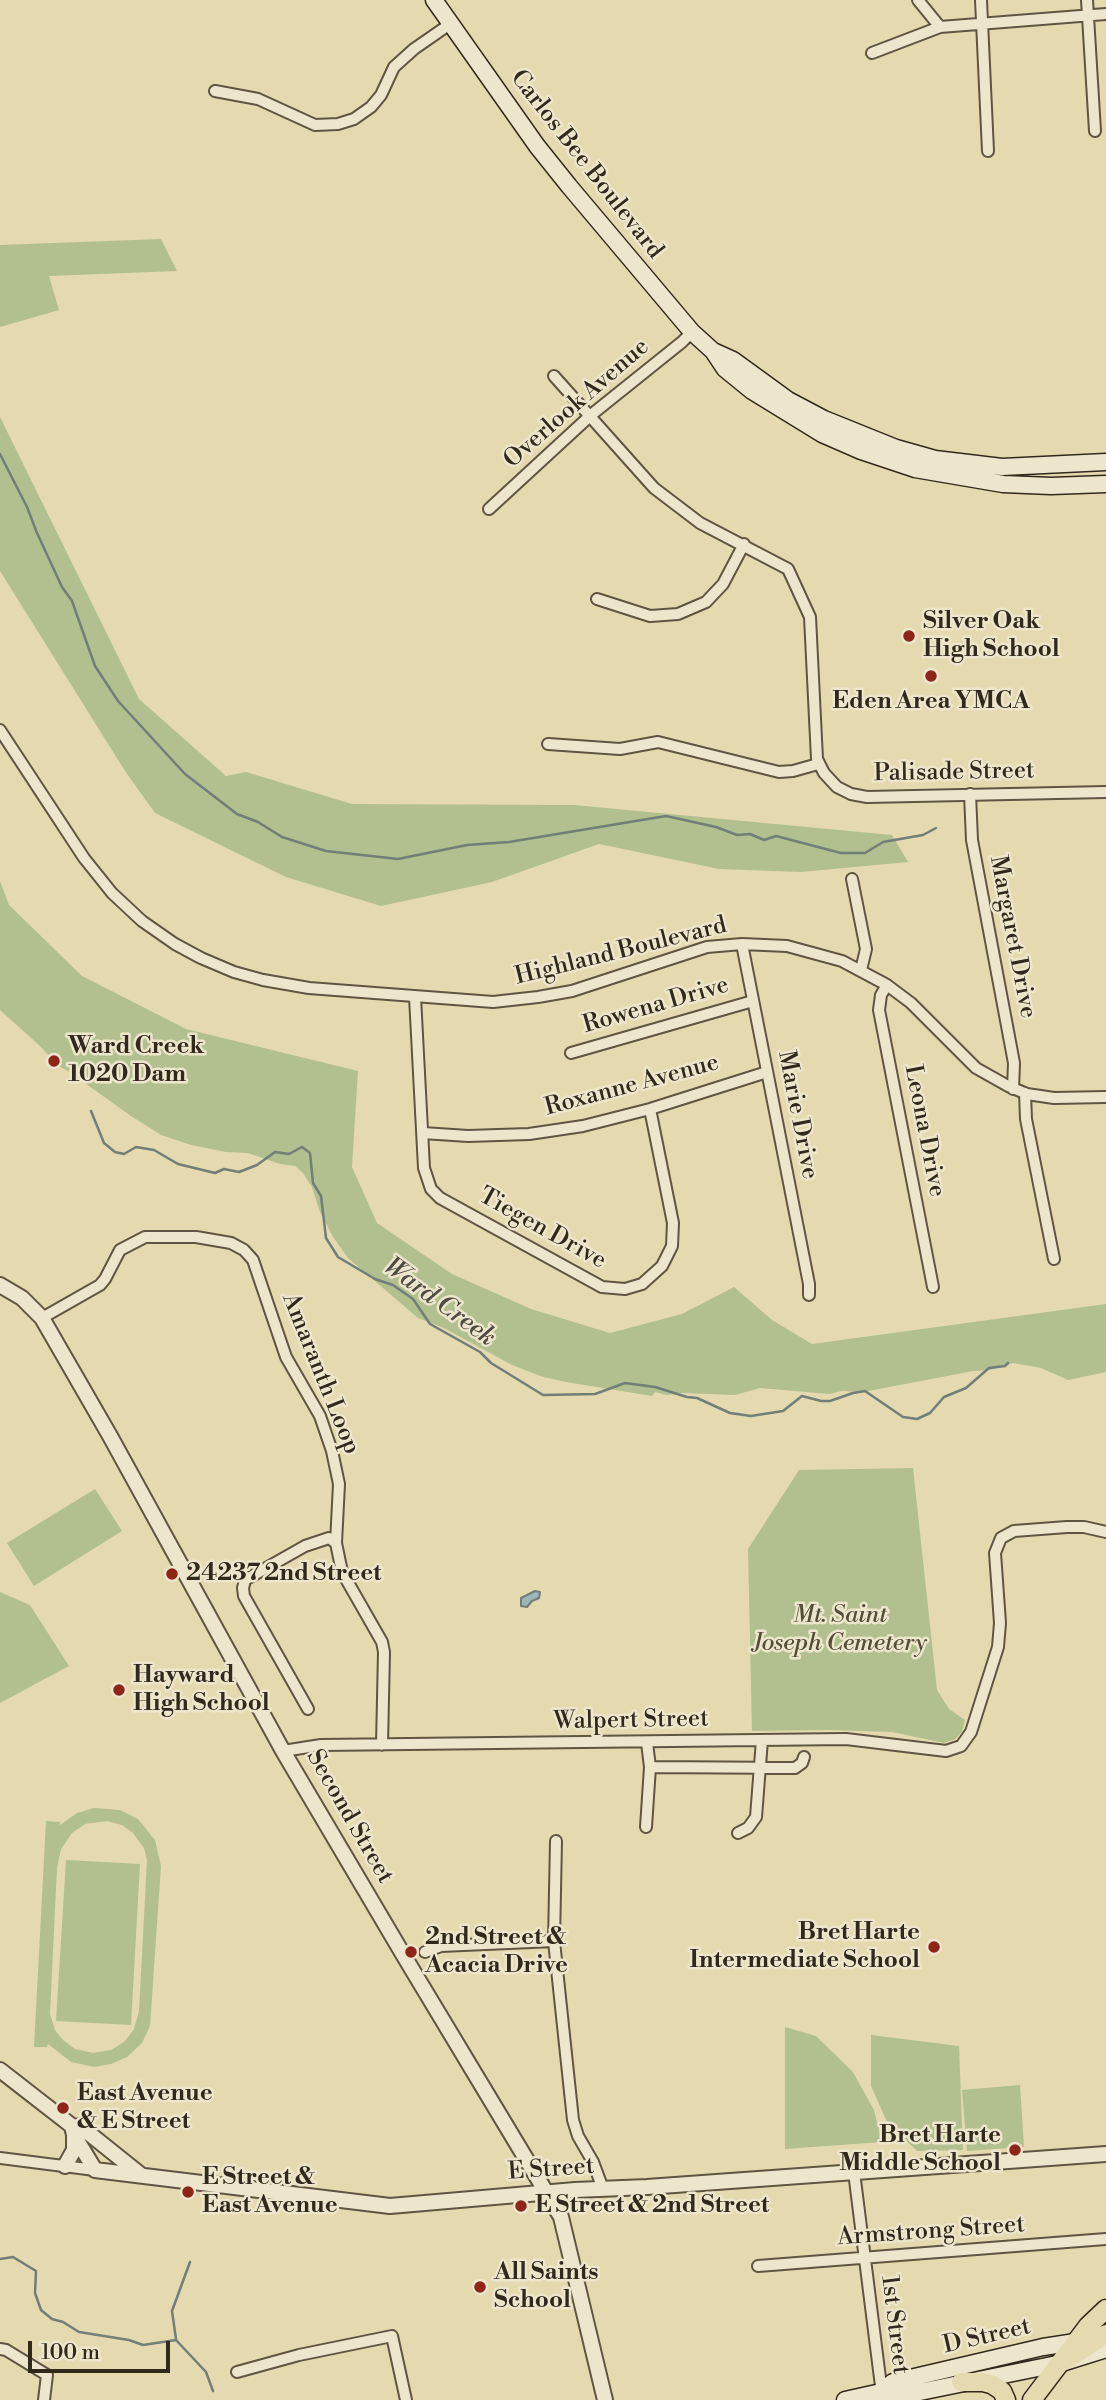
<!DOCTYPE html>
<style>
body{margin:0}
#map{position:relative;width:1106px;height:2400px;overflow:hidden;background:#e5d9b0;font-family:"Libre Bodoni",serif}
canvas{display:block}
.scale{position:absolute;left:28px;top:2341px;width:142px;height:32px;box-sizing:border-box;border:4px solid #32291d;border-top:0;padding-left:9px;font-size:21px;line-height:24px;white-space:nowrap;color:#32291d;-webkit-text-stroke:5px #eee6cc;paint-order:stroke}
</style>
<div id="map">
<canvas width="1106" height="2400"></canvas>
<div class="scale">100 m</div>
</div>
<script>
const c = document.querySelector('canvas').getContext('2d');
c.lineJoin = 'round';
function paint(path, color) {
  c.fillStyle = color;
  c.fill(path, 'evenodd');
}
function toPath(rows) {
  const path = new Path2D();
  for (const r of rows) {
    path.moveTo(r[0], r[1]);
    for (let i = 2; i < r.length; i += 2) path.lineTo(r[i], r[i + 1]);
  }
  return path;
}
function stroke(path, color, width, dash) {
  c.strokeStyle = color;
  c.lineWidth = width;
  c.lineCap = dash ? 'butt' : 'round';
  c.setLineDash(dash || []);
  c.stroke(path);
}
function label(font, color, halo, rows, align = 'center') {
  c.font = font + ' "Libre Bodoni",serif';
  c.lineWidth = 5;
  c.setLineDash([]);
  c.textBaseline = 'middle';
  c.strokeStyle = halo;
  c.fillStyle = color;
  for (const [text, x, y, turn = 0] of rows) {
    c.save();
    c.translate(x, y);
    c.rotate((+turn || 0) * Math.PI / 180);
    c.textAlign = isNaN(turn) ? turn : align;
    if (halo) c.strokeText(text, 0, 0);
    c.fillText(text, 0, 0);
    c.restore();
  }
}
const green = toPath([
 [161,239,177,271,49,276,59,310,0,327,0,245],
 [0,417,139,699,226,776,246,772,352,804,574,805,892,835,908,862,801,872,719,869,599,844,492,882,381,906,286,877,155,813,125,771,0,571],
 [0,881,9,905,82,976,186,1029,358,1071,352,1167,377,1223,452,1274,531,1309,610,1333,682,1314,734,1287,772,1320,812,1344,1106,1304,1106,1372,1068,1380,1041,1368,1013,1363,990,1370,973,1371,863,1392,842,1391,829,1394,760,1388,735,1395,682,1393,667,1395,655,1392,652,1396,566,1382,543,1377,512,1365,444,1328,418,1318,348,1258,333,1237,320,1212,312,1187,303,1173,295,1166,280,1164,248,1153,226,1152,191,1145,161,1135,131,1116,68,1071,57,1065,40,1046,0,1010],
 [913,1468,937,1690,949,1709,965,1720,962,1732,955,1739,944,1743,892,1732,830,1730,752,1731,748,1549,799,1470],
 [95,1489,122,1531,34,1586,7,1543],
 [0,1592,30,1605,69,1666,0,1703],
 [94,1808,120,1810,138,1819,155,1840,161,1866,150,2026,142,2043,127,2057,111,2064,94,2067,71,2062,48,2044,47,2047,34,2047,46,1821,60,1822,60,1825,77,1813],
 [107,1821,122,1825,133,1833,144,1848,147,1860,139,2011,134,2029,124,2042,111,2050,93,2053,75,2049,63,2040,55,2030,50,2014,57,1868,61,1849,72,1833,85,1824],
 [66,1860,140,1864,131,2025,56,2021],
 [785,2027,816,2036,853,2072,874,2110,882,2142,785,2149],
 [871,2035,959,2046,963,2150,917,2151,887,2122,871,2086],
 [1020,2085,1024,2147,967,2151,962,2090]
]);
const water = toPath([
 [535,1591,540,1592,539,1598,532,1601,527,1607,521,1606,521,1598,535,1591]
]);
const stream = toPath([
 [0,454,27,507,37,533,62,587,72,601,95,666,118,701,185,774,237,814,258,822,282,837,326,851,398,859,467,845,509,842,666,816,716,827,737,835,750,834,764,840,776,836,841,853,865,853,883,842,923,835,936,828],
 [91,1111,104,1143,115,1152,124,1154,136,1147,154,1150,178,1164,215,1173,224,1169,239,1172,257,1165,275,1152,289,1154,302,1147,310,1153,313,1183,321,1196,326,1238,338,1257,375,1279,393,1285,413,1299,430,1324,480,1352,491,1363,543,1395,595,1394,625,1383,655,1387,687,1397,697,1398,730,1413,751,1416,783,1411,802,1396,821,1401,830,1401,853,1393,865,1391,903,1417,917,1419,930,1413,944,1397,966,1388,989,1368,1005,1366,1008,1363],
 [0,2259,13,2257,36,2271,35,2293,41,2310,52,2319,63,2322,79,2332,129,2340,143,2345,176,2340,206,2372,213,2391],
 [176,2339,172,2311,190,2262]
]);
const minor = toPath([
 [918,0,940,27],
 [981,0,988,151],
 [1087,0,1095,131],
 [872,53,940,27,1106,14],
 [215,91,258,99,315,125,338,124,354,119,371,107,381,95,394,67,414,49,450,24],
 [554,376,654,488,700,523,788,569,810,617,817,759,824,773,837,787,851,794,867,797,1106,792],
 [489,509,591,415,682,342,692,332],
 [597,599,650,616,678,614,706,602,723,584,744,544],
 [0,730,84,858,112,893,142,921,175,944,201,958,234,972,263,980,309,988,493,1002,538,997,572,991,707,947,742,944,787,946,842,961,887,985,911,1003,976,1068,1008,1086,1027,1094,1054,1098,1106,1097],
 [548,744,620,749,658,742,779,772,793,771,818,764],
 [970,794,972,840,1014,1063,1013,1089],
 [852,879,866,949,861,970],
 [742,944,809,1284,809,1295],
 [887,985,881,995,879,1010,933,1287],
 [415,997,424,1168,431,1189,440,1198,602,1287,625,1289,642,1284,662,1266,672,1246,673,1223,650,1109],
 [571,1053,753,1001],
 [1025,1093,1026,1119,1054,1259],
 [423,1133,468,1136,529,1134,583,1126,650,1109,767,1072],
 [42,1318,100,1285,105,1279,120,1250,145,1237,196,1237,231,1243,244,1250,253,1260,286,1357,320,1416,332,1451,339,1484,336,1543,342,1572,382,1642,384,1652,382,1745],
 [308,1709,244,1596,243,1588,245,1580,305,1546,329,1538,336,1543],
 [283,1751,321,1745,846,1739,946,1751,961,1746,971,1732,998,1647,1000,1623,995,1553,1001,1538,1014,1531,1067,1527,1084,1527,1106,1532],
 [650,1767,795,1768,802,1763,804,1757],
 [646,1827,650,1767,647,1743],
 [738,1833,748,1828,756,1817,762,1740],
 [556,1841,554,1941,573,2120,578,2136,593,2162,603,2189],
 [425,1952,441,1946,554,1941],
 [0,2158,95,2170],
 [854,2172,882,2394],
 [758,2266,1106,2239],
 [0,2349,6,2350,47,2375,44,2400],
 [237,2372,299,2355,392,2336,406,2400]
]);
const tertiary = toPath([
 [0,1285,22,1298,42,1318,110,1436,283,1751,404,1956,561,2217,605,2400],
 [0,2070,72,2126,81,2127,141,2175],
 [72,2126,74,2135,95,2170],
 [65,2166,74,2150,74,2135],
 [95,2170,390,2206,575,2190,647,2187,1106,2154]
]);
const secondary = toPath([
 [434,0,537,146,569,186,692,332,713,351,725,369,752,391,822,434,861,451,915,469,1003,484,1051,486,1106,484],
 [713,351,733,360,788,400,824,419,896,448,935,459,1002,467,1106,462],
 [881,2392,895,2397,1062,2363,1106,2349],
 [845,2400,881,2392,893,2382,1043,2347,1082,2341]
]);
const primary = toPath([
 [1068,2359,1106,2334],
 [961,2382,983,2382,991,2384,1002,2391,1006,2400],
 [1032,2400,1088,2326,1106,2309]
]);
const markers = [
 [909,636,7,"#8f2418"],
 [931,676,7,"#8f2418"],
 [54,1061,7,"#8f2418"],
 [172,1574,7,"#8f2418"],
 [119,1690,7,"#8f2418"],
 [934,1947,7,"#8f2418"],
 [411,1952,7,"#8f2418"],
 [63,2108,7,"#8f2418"],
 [1015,2150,7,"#8f2418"],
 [188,2192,7,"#8f2418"],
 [521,2206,7,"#8f2418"],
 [480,2287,7,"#8f2418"]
];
const streetNames = [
 ["Carlos Bee Boulevard",586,165,52],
 ["Overlook Avenue",577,404,-41],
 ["Palisade Street",954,773,-1],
 ["Margaret Drive",1012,937,79],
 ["Highland Boulevard",621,952,-14],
 ["Rowena Drive",656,1006,-16],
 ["Roxanne Avenue",632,1086,-15],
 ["Marie Drive",797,1115,79],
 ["Leona Drive",924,1131,79],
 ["Tiegen Drive",542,1229,29],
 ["Amaranth Loop",320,1374,68],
 ["Walpert Street",631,1721,-1],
 ["Second Street",349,1817,60],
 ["E Street",551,2170,-4],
 ["Armstrong Street",931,2232,-4],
 ["1st Street",894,2325,83],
 ["D Street",987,2337,-13]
];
const poiNames = [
 ["Silver Oak",923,622],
 ["High School",923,650],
 ["Eden Area YMCA",931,702,"center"],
 ["Ward Creek",68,1047],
 ["1020 Dam",68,1075],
 ["24237 2nd Street",186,1574],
 ["Hayward",133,1676],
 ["High School",133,1704],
 ["Bret Harte",920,1933,"right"],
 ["Intermediate School",920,1961,"right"],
 ["2nd Street &",425,1938],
 ["Acacia Drive",425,1966],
 ["East Avenue",77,2094],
 ["& E Street",77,2122],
 ["Bret Harte",1001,2136,"right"],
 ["Middle School",1001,2164,"right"],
 ["E Street &",202,2178],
 ["East Avenue",202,2206],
 ["E Street & 2nd Street",535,2206],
 ["All Saints",494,2273],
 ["School",494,2301]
];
const parkNames = [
 ["Mt. Saint",840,1616],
 ["Joseph Cemetery",840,1644]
];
const waterNames = [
 ["Ward Creek",439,1303,36]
];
paint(green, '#b1c08e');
paint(water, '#9bb7b7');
stroke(water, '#717e79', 2);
stroke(stream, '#717e79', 2.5);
stroke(minor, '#5f5542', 14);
stroke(tertiary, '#5f5542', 18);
stroke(secondary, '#32291d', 19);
stroke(primary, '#32291d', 21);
stroke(minor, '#eee6cc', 10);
stroke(tertiary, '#eee6cc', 14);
stroke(secondary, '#eee6cc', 16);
stroke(primary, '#e5d9b0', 18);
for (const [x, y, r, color] of markers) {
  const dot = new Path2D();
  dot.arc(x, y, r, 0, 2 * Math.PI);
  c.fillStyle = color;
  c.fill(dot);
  stroke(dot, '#eee6cc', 2.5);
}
label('24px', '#32291d', '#eee6cc', streetNames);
label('bold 24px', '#32291d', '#eee6cc', poiNames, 'left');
label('italic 24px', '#524f39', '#eee6cc', parkNames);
label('italic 26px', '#4c4c44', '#eee6cc', waterNames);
</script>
